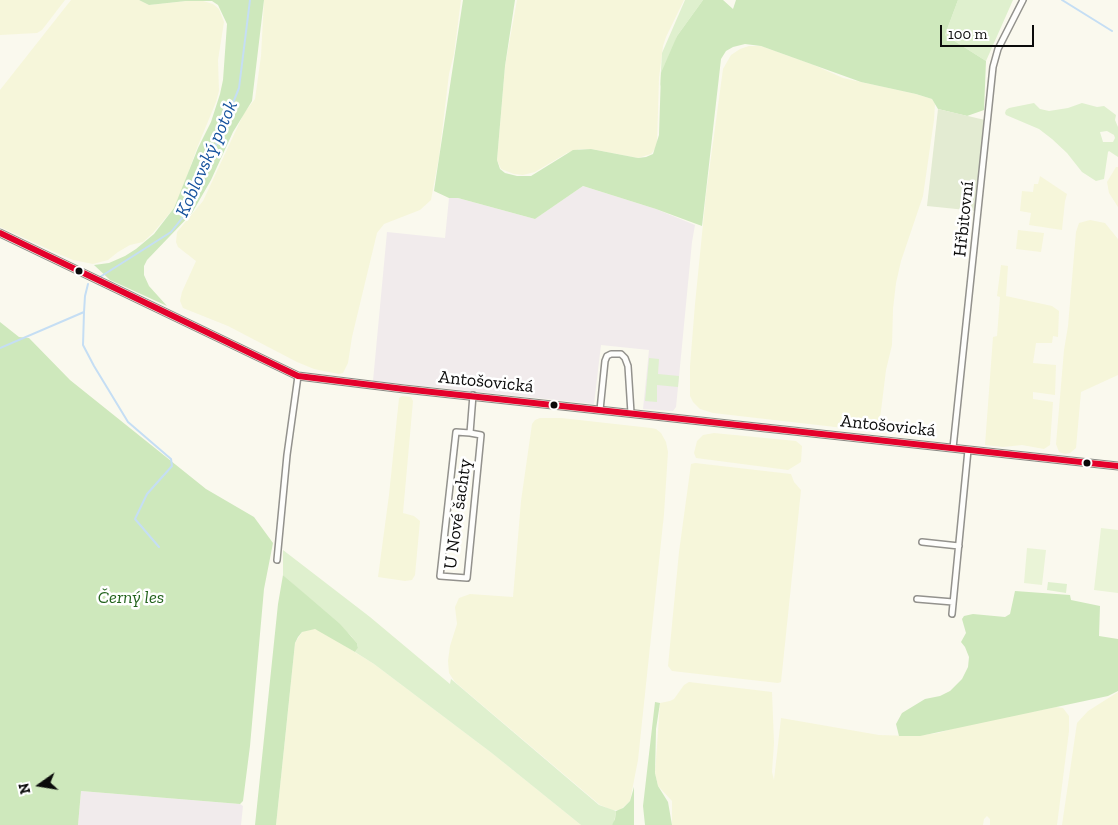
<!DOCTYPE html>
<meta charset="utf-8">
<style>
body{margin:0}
#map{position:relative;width:1118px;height:825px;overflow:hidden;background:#faf9ee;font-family:"Zilla Slab",serif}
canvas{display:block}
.north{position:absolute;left:15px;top:760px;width:50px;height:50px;-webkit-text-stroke:4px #fff;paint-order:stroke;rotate:257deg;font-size:14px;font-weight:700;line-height:20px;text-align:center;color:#0b0b0b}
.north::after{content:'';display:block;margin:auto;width:18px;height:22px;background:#0b0b0b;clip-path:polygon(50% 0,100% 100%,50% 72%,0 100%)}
.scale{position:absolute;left:940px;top:25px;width:94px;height:22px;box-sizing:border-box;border:2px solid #0b0b0b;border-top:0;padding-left:6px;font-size:15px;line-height:18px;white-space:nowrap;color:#0b0b0b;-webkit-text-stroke:4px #fff;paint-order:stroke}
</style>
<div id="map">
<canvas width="1118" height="825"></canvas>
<div class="north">N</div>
<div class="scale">100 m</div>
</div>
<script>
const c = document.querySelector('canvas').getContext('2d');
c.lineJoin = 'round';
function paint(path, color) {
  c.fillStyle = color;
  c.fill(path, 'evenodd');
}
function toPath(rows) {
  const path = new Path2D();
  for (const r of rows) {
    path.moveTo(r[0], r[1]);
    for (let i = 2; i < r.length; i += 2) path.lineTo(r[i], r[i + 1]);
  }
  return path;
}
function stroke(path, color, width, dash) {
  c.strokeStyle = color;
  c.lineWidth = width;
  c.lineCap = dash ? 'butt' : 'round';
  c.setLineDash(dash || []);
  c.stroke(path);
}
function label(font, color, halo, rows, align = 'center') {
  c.font = font + ' "Zilla Slab",serif';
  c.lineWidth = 5;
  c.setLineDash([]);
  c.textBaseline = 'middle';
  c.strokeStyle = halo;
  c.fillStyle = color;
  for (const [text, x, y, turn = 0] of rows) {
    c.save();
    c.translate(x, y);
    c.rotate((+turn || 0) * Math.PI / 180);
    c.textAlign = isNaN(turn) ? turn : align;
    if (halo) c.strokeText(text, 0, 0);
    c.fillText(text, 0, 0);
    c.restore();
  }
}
const industrial = toPath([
 [583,186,656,209,695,225,692,242,678,387,676,407,673,411,643,409,649,350,601,345,594,404,373,381,387,232,445,238,449,198,458,198,535,219],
 [81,791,240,804,243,806,241,825,78,825]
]);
const farmland = toPath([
 [0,0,65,0,42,30,37,33,0,35],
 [71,0,139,0,149,5,186,1,203,1,213,4,219,9,224,22,218,60,219,91,216,102,197,148,181,193,174,208,153,233,143,242,130,245,118,252,108,260,93,264,73,260,61,255,0,227,0,90],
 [264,0,461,0,454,54,449,74,439,157,431,200,420,210,384,224,377,233,352,337,348,363,343,373,339,374,314,369,297,362,228,326,183,308,180,301,182,292,196,261,178,247,176,242,177,232,203,201,244,113,255,99,261,56],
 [517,0,684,0,666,37,663,46,659,78,657,144,655,149,651,154,638,158,591,149,580,149,567,153,535,172,523,175,514,174,501,169,497,160,505,66],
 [749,46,761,46,814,65,843,78,916,94,932,99,935,104,934,120,923,196,901,261,896,283,893,309,892,345,886,370,880,419,876,426,870,431,713,413,700,409,693,402,690,396,690,366,695,304,706,194,723,69,731,55,740,49],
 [1116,167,1118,167,1118,207,1109,193,1107,182],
 [1040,176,1067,194,1065,201,1062,230,1029,225,1031,213,1020,211,1022,191,1033,192,1034,184,1038,184],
 [1090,220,1105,223,1118,239,1118,375,1081,392,1076,448,1070,453,1065,454,1059,452,1056,444,1064,350,1068,326,1076,232,1079,223],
 [1018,230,1044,233,1041,252,1016,249],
 [1001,265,1008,266,1006,296,1052,306,1059,311,1058,337,1053,336,1052,343,1036,343,1033,363,1056,365,1055,395,1033,392,1033,399,1053,402,1050,445,1044,449,1022,445,1003,447,985,445,993,337,997,336,1000,297,997,296],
 [402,396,411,397,413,401,403,513,414,516,420,521,415,575,412,580,405,581,378,577,389,495,399,398],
 [540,418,561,418,651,428,656,429,661,433,666,442,668,452,664,514,638,760,630,801,620,810,612,810,600,805,455,682,449,673,448,661,450,646,457,624,455,607,459,598,470,594,513,597,521,501,532,424,535,420],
 [714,433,796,441,802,446,801,462,788,470,696,458,694,453,697,441,703,435],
 [695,463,791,474,794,482,801,490,781,682,778,683,672,671,668,666,679,552,691,464],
 [309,629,315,629,321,631,374,664,493,754,581,825,276,825,295,643,302,632],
 [689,682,772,692,774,743,772,772,774,780,781,718,879,735,912,736,938,733,965,725,1056,707,1063,708,1069,716,1069,731,1057,825,990,825,990,819,987,816,984,819,983,825,672,825,672,801,658,786,655,773,660,703,670,701,674,699,684,685],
 [1118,692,1118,825,1062,825,1077,723,1088,711]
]);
const green = toPath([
 [685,0,703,0,677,36,660,87,662,53],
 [958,0,1013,0,986,61,945,35],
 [1034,103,1040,109,1049,111,1068,108,1082,103,1097,107,1104,106,1116,115,1115,120,1118,127,1118,157,1109,151,1108,152,1104,179,1096,181,1082,172,1067,153,1052,139,1039,129,1006,115,1005,113,1006,110,1009,108],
 [1107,131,1114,135,1115,138,1113,142,1103,142,1100,132],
 [649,358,659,359,658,374,679,376,678,387,657,385,657,402,645,401],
 [283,550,370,617,450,684,451,679,599,805,616,811,614,823,612,825,581,825,493,754,374,664,355,652,358,648,357,643,351,636,283,575],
 [1048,582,1067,584,1066,593,1047,590]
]);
const forest = toPath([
 [139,0,264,0,252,101,233,132,211,180,192,213,147,260,144,266,144,275,149,286,167,306,110,280,94,265,109,263,125,256,136,249,154,234,174,208,198,148,211,122,220,94,223,80,227,24,218,5,212,1,186,1,149,5],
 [463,0,515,0,505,66,497,160,500,169,505,173,517,176,531,176,573,150,591,149,638,158,646,157,653,154,659,135,661,73,677,36,703,0,723,0,733,9,736,0,958,0,945,35,986,61,984,110,967,116,938,109,932,99,916,94,861,82,761,46,745,44,733,47,726,51,721,59,702,226,656,209,583,186,535,219,458,198,449,198,434,191],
 [0,322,19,337,29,338,70,380,206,489,254,517,273,543,264,589,250,746,243,801,240,804,81,791,78,825,0,825],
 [283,575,340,624,357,643,358,648,355,652,315,629,302,632,298,637,295,643,276,825,255,825,278,604],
 [1015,591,1070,595,1071,600,1100,606,1099,636,1118,639,1118,691,1108,696,939,732,920,736,899,736,896,724,902,713,925,699,940,696,950,691,962,679,968,667,969,657,965,647,961,642,966,633,962,619,964,616,973,614,1005,617,1010,614],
 [655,702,660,703,656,729,655,773,658,786,668,802,672,825,645,825,643,806],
 [634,787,634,825,612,825,615,819,616,811,623,808,630,801]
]);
const cemetery = toPath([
 [938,109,985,120,976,211,927,206]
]);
const pitch = toPath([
 [1101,528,1118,530,1118,593,1094,590],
 [1027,548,1046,550,1042,585,1024,583]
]);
const stream = toPath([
 [1062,0,1112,31],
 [100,277,171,232,183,217,205,172,239,88,250,0],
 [84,312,83,345,94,366,128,422,171,459,172,466,147,494,135,519,159,547],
 [0,348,84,312,85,296,88,284]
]);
const street = toPath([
 [600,410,605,361,607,356,611,354,621,354,625,358,628,366,631,413],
 [470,433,481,435,467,578,440,576,456,432,470,433,473,395],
 [953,448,993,67,998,49,1023,0],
 [922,542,959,546],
 [277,560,287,455,298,376],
 [917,599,953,602],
 [952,614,968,450]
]);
const secondary = toPath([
 [0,233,298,376,404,389,1118,466]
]);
const bus1 = toPath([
 [0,233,298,376,404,389,1118,466]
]);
const markers = [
 [79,271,4.5,"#0b0b0b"],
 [554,405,4.5,"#0b0b0b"],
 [1087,463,4.5,"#0b0b0b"]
];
const streetNames = [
 ["Hřbitovní",964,219,-84],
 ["Antošovická",486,382,6],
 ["Antošovická",888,426,6],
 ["U Nové šachty",458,514,-82]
];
const parkNames = [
 ["Černý les",131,598]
];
const waterNames = [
 ["Koblovský potok",207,159,-66]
];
paint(industrial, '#f1ebec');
paint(farmland, '#f6f6da');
paint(green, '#dff0ce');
paint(forest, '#cee8bc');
paint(cemetery, '#e3ebd2');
paint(pitch, '#eaf4d7');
stroke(stream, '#c5def4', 2);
stroke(street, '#93928d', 8);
stroke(secondary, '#898984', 9);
stroke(street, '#fefefc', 5);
stroke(secondary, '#f4f4e8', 7);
stroke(bus1, '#e4002b', 6);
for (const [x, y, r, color] of markers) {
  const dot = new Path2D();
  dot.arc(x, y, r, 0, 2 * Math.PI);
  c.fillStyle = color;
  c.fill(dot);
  stroke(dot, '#fff', 2);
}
label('18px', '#0b0b0b', '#fff', streetNames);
label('italic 18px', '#22621c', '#fff', parkNames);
label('italic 19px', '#14519d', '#fff', waterNames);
</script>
